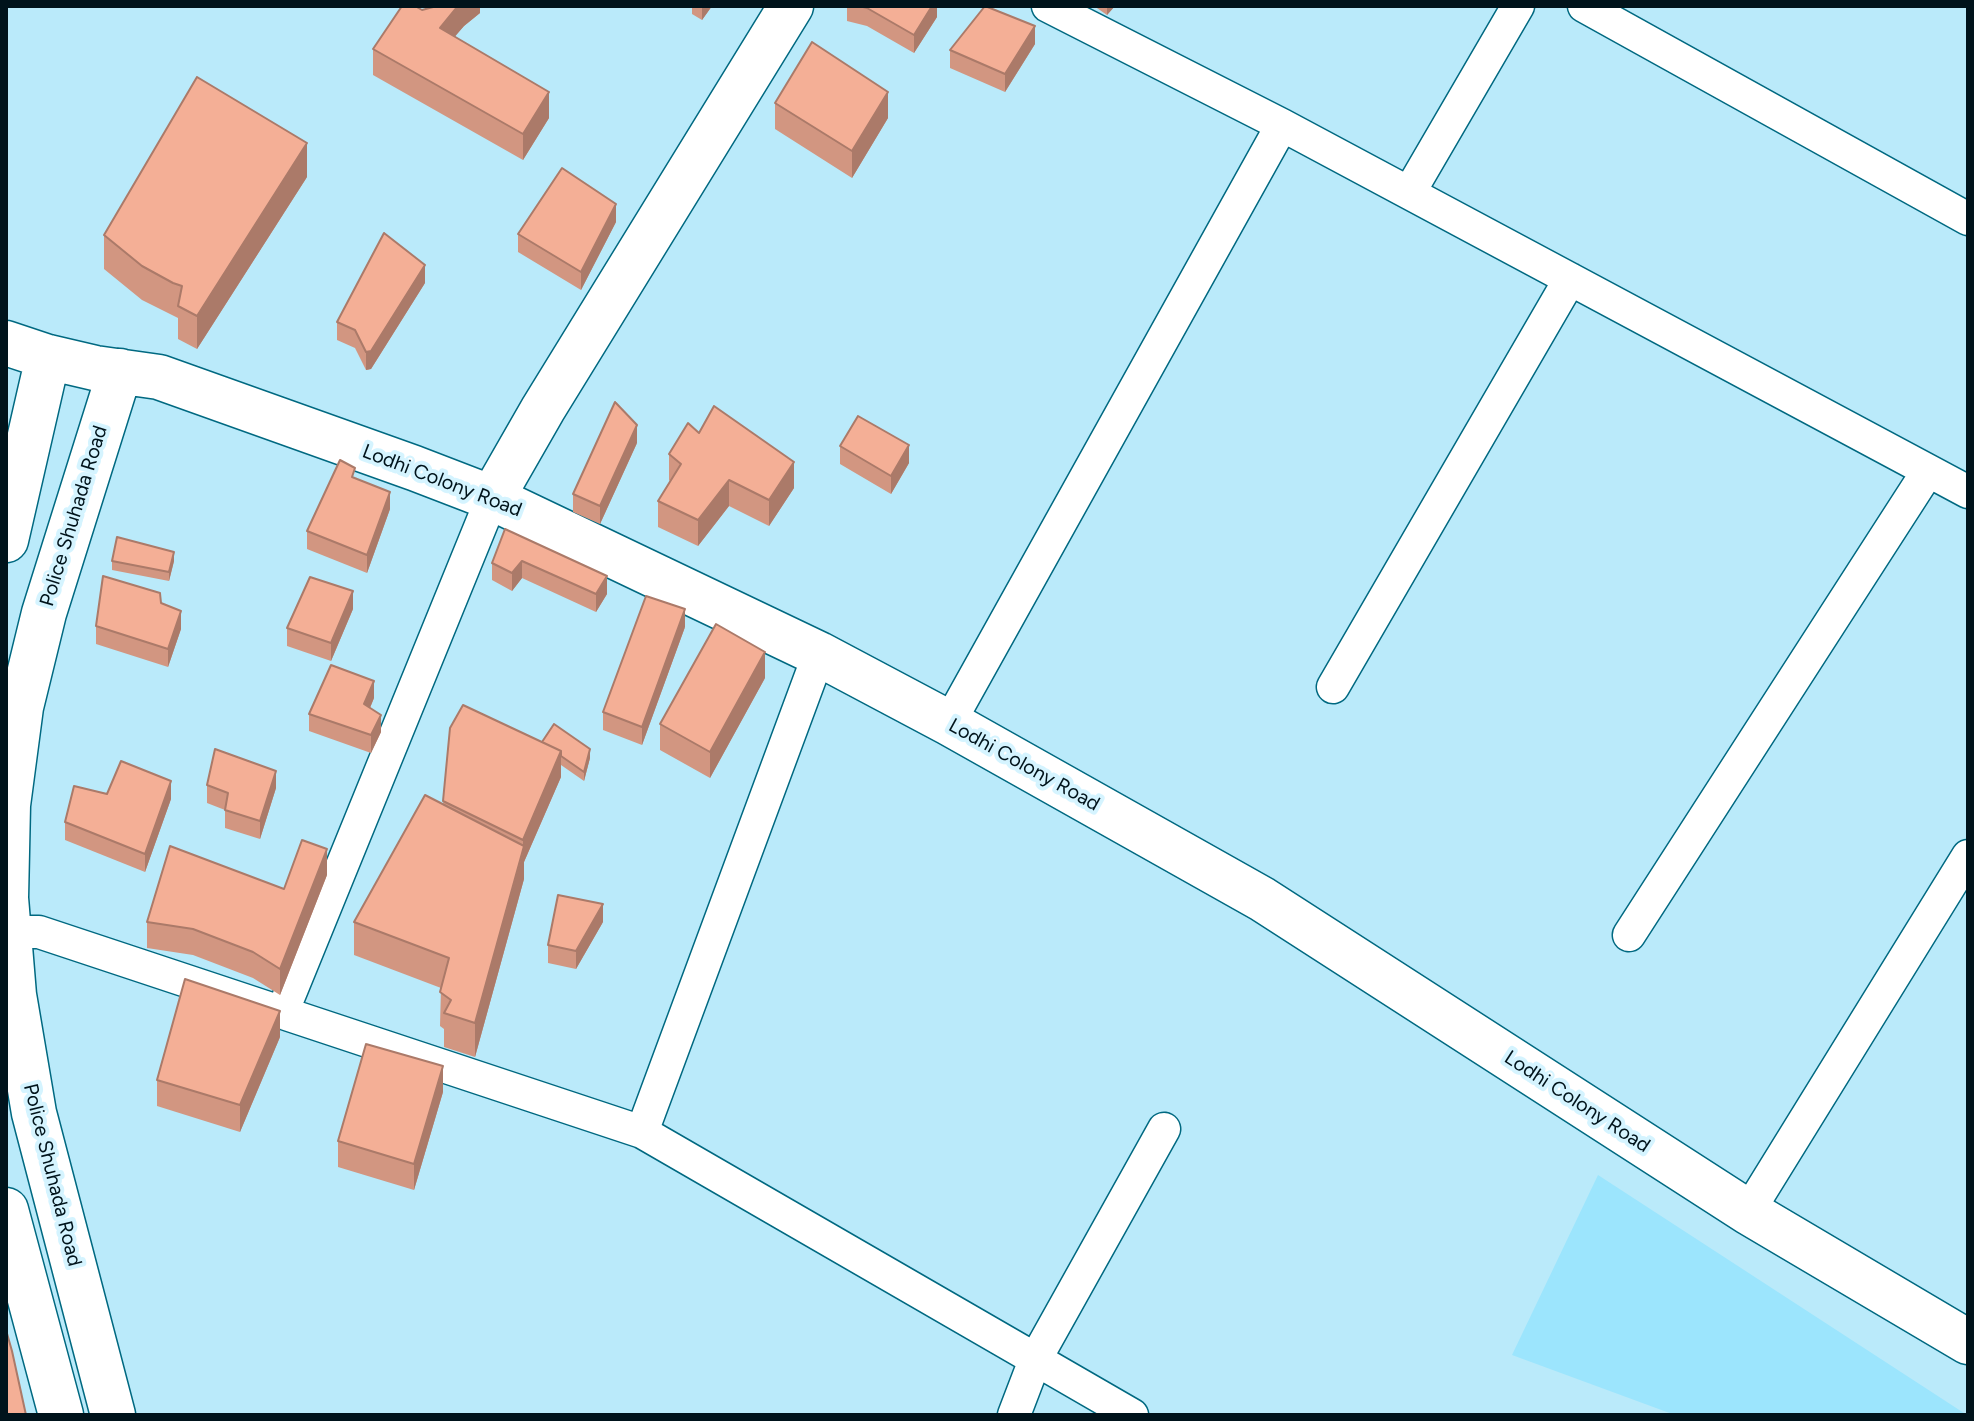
<!DOCTYPE html>
<html>
<head>
<meta charset="utf-8">
<style>
  body { margin:0 }
  #map { position:relative; width:1974px; height:1421px; overflow:hidden; background:#baeafa; font-family:Figtree,sans-serif }
  canvas { display:block }
  .frame { position:absolute; inset:0; border:8px solid #00131b; pointer-events:none }
</style>
</head>
<body>
<div id="map">
<canvas width="1974" height="1421"></canvas>
<div class="frame"></div>
</div>
<script>
const context = document.querySelector('canvas').getContext('2d');
context.lineJoin = 'round';
function fillPath(path, color) { context.fillStyle = color; context.fill(path, 'evenodd'); }
const shape = rows => new Path2D(rows.map(r => 'M' + r).join(''));
function strokePath(path, color, width, dash) { context.strokeStyle = color; context.lineWidth = width; context.lineCap = dash ? 'butt' : 'round'; context.setLineDash(dash || []); context.stroke(path); }
function drawText(font, color, halo, rows, align = 'center') {
  context.font = font + ' Figtree,sans-serif'; context.lineWidth = 8; context.setLineDash([]); context.textBaseline = 'middle'; context.strokeStyle = halo; context.fillStyle = color; for (const [text, x, y, turn = 0] of rows) {
    context.save(); context.translate(x, y); context.rotate((+turn || 0) * Math.PI / 180); context.textAlign = isNaN(turn) ? turn : align; if (halo) context.strokeText(text, 0, 0); context.fillText(text, 0, 0); context.restore();
  }
}
fillPath(shape([
  [1598,1175,1967,1415,1675,1415,1512,1355]
]), '#9ce5fd');
const street = shape([
  [1048,6,1282,125,1968,492],
  [1584,6,1968,219],
  [1409,193,1518,6],
  [1333,687,1570,279],
  [949,723,1282,125],
  [9,932,39,932,642,1132,1132,1415],
  [1629,935,1928,471],
  [282,1013,492,498],
  [642,1132,819,654],
  [1748,1212,1968,856],
  [1014,1415,1035,1360,1164,1129]
]);
const secondary = shape([
  [6,343,48,357,95,368,159,377,414,468,492,498,819,654,949,723,1262,899,1748,1212,1968,1342],
  [492,498,543,409,791,6],
  [6,540,48,357],
  [6,1210,61,1415],
  [113,1415,34,1113,14,995,6,898,8,805,21,707,44,613,120,371]
]);
strokePath(street, '#006981', 35);
strokePath(secondary, '#006981', 47);
strokePath(street, '#fff', 32);
strokePath(secondary, '#fff', 44);
fillPath(shape([
  [480,6,480,13,464,26,455,36,549,118,523,160,373,75,373,49,422,10],
  [692,6,712,6,702,20,692,14],
  [847,6,937,6,937,17,914,53,867,26,847,21],
  [1094,6,1115,6,1107,15],
  [1035,44,1005,92,950,68,950,50],
  [775,103,888,118,852,178,775,129],
  [307,177,197,349,178,339,178,318,142,300,104,269,104,235],
  [616,222,581,290,518,252,518,234],
  [425,283,371,369,366,370,355,348,337,340,337,322],
  [699,433,794,488,769,526,729,506,698,546,658,527,658,501,670,481,669,480,669,454],
  [637,443,600,524,573,512,573,494],
  [840,446,909,463,891,494,840,464],
  [355,478,390,509,367,573,307,549,307,531],
  [505,529,607,594,596,612,522,578,512,591,492,580,492,563],
  [112,561,174,561,169,581,112,570],
  [161,603,181,629,168,667,96,644,96,626],
  [353,609,331,661,287,646,287,628],
  [685,627,642,745,603,730,603,712],
  [765,678,710,778,660,750,660,724],
  [374,698,370,708,381,732,371,753,309,731,309,714],
  [450,728,542,742,590,758,584,781,561,765,561,777,524,862,524,879,475,1057,444,1047,444,1029,440,1026,441,988,354,955,354,922,443,805],
  [207,785,276,788,260,839,225,828,225,810,207,803],
  [107,794,171,799,145,872,65,840,65,822],
  [327,875,280,995,253,978,193,955,147,948,147,922,284,889],
  [603,922,576,969,548,963,548,945],
  [280,1037,240,1132,157,1106,157,1080],
  [443,1092,414,1190,338,1167,338,1141]
]), '#d29681');
fillPath(shape([
  [458,6,480,6,480,13,464,26,440,54,440,28],
  [702,6,712,6,702,20],
  [932,6,937,6,937,17,914,53,914,35],
  [1107,6,1115,6,1107,15],
  [1035,26,1035,44,1005,92,1005,74],
  [549,92,549,118,523,160,523,134],
  [888,92,888,118,852,178,852,151],
  [307,143,307,177,197,349,197,316],
  [616,204,616,222,581,290,581,272],
  [425,265,425,283,371,369,366,370,366,352],
  [637,425,637,443,600,524,600,506],
  [909,445,909,463,891,494,891,476],
  [794,462,794,488,769,526,769,500],
  [729,480,729,506,698,546,698,520],
  [390,492,390,509,367,573,367,555],
  [174,552,174,561,169,581,169,572],
  [522,561,522,578,512,591,512,573],
  [607,576,607,594,596,612,596,594],
  [353,591,353,609,331,661,331,643],
  [685,609,685,627,642,745,642,727],
  [181,611,181,629,168,667,168,649],
  [765,652,765,678,710,778,710,752],
  [374,681,374,698,364,722,364,704],
  [381,715,381,732,371,753,371,735],
  [590,749,590,758,584,781,584,772],
  [561,751,561,777,524,862,524,879,475,1057,475,1023,523,852,523,840],
  [276,771,276,788,260,839,260,821],
  [171,781,171,799,145,872,145,854],
  [327,849,327,875,280,995,280,969],
  [603,904,603,922,576,969,576,951],
  [280,1011,280,1037,240,1132,240,1105],
  [443,1066,443,1092,414,1190,414,1164]
]), '#ab7a69');
const building = shape([
  [402,6,415,6,422,10,437,6,458,6,440,28,549,92,523,134,373,49,402,6],
  [859,6,932,6,914,35,867,8,859,6],
  [985,6,1035,26,1005,74,950,50,985,6],
  [812,42,888,92,852,151,775,103,812,42],
  [197,77,307,143,197,316,178,306,182,286,173,283,142,266,104,235,197,77],
  [562,168,616,204,581,272,518,234,562,168],
  [384,233,425,265,371,351,366,352,355,330,337,322,384,233],
  [615,402,637,425,600,506,573,494,615,402],
  [714,406,794,462,769,500,729,480,698,520,658,501,681,464,669,454,688,423,699,433,714,406],
  [858,416,909,445,891,476,840,446,858,416],
  [340,460,355,468,352,477,390,492,367,555,307,531,340,460],
  [505,529,607,576,596,594,522,561,512,573,492,563,505,529],
  [117,537,174,552,169,572,112,561,117,537],
  [103,576,160,593,161,603,181,611,168,649,96,626,103,576],
  [310,577,353,591,331,643,287,628,310,577],
  [646,596,685,609,642,727,603,712,646,596],
  [716,624,765,652,710,752,660,724,716,624],
  [331,665,374,681,364,704,381,715,371,735,309,714,331,665],
  [463,705,561,751,523,840,443,801,450,728,463,705],
  [554,724,590,749,584,772,561,756,561,751,542,742,554,724],
  [215,749,276,771,260,821,225,810,228,793,207,785,215,749],
  [121,761,171,781,145,854,65,822,74,786,107,794,121,761],
  [425,795,524,846,475,1023,444,1013,451,1000,440,992,449,958,354,922,425,795],
  [302,840,327,849,280,969,253,952,193,929,147,922,170,846,284,889,302,840],
  [558,895,603,904,576,951,548,945,558,895],
  [185,979,280,1011,240,1105,157,1080,185,979],
  [366,1044,443,1066,414,1164,338,1141,366,1044],
  [6,1330,12,1351,26,1415,6,1415,6,1330]
]);
fillPath(building, '#f4af96');
strokePath(building, '#ab7a69', 2);
drawText('20px', '#00131b', '#d5f4ff', [
  ["Lodhi Colony Road",442,481,21],
  ["Police Shuhada Road",74,516,-73],
  ["Lodhi Colony Road",1024,765,29],
  ["Lodhi Colony Road",1577,1102,33],
  ["Police Shuhada Road",52,1175,76]
]);
</script>
</body>
</html>
